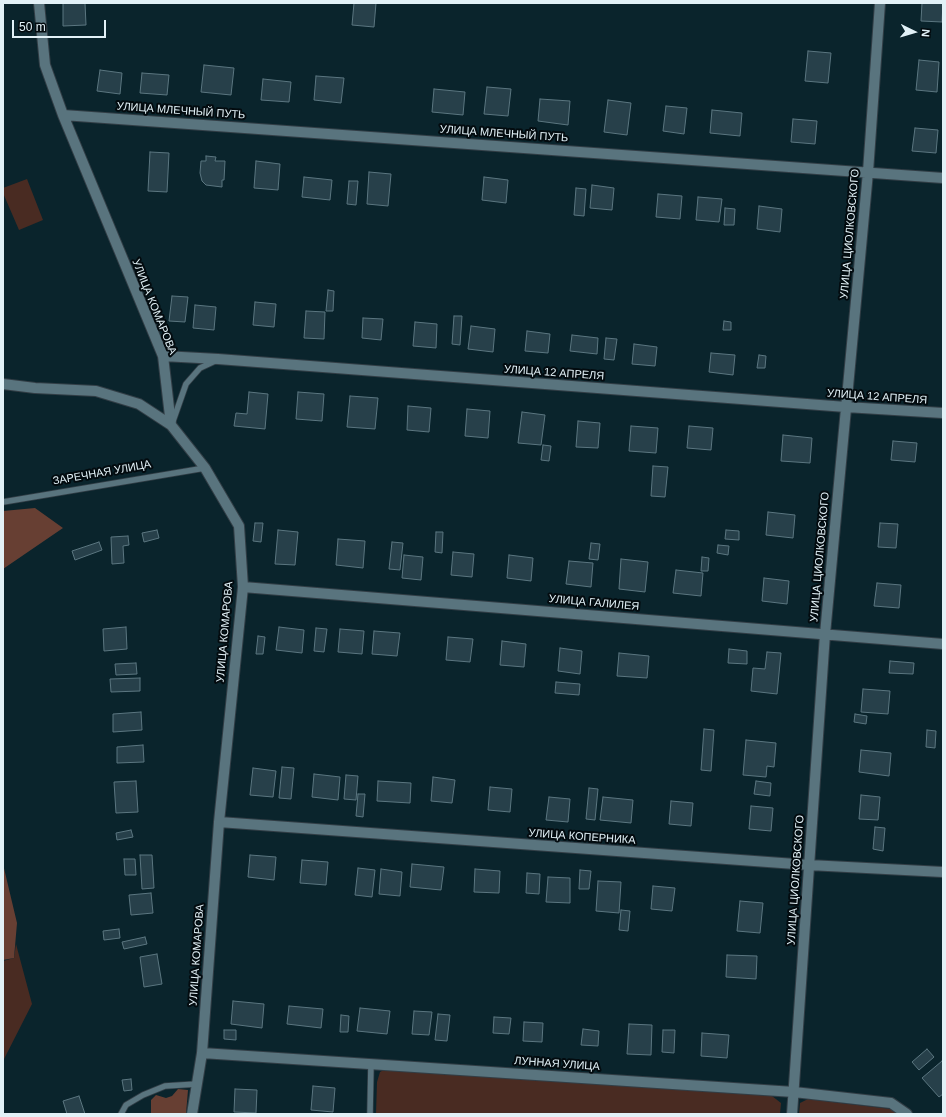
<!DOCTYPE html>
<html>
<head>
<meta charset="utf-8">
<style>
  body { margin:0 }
  #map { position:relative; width:946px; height:1117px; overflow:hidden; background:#0a242c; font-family:Arial,sans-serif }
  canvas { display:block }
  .frame { position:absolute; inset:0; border:4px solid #e2f1f7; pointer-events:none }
  .north { position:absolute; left:894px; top:12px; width:40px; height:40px; -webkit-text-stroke:3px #030b0f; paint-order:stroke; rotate:95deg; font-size:11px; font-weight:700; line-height:16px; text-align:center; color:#e2f1f7 }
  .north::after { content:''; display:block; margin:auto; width:14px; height:18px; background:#e2f1f7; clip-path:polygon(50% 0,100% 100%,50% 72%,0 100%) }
  .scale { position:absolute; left:12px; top:20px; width:94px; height:18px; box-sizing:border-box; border:2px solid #e2f1f7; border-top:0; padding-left:5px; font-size:12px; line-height:14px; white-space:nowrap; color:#e2f1f7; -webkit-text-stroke:3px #030b0f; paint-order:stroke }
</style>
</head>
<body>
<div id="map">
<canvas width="946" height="1117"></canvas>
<div class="frame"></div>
<div class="north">N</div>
<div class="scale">50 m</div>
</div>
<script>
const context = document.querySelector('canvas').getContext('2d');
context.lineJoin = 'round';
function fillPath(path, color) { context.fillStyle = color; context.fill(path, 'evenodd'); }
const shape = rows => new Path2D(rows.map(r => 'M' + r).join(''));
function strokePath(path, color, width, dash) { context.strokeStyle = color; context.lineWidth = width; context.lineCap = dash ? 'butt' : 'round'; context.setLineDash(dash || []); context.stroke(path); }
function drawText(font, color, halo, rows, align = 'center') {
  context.font = font + ' Arial,sans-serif'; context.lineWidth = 4; context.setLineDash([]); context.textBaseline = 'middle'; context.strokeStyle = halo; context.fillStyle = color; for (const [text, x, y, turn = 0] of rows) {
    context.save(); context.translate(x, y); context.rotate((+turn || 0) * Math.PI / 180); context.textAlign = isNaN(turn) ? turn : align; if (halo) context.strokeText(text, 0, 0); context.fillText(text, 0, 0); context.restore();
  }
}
fillPath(shape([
  [27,179,43,220,19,230,3,193,3,188],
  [16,944,32,1004,3,1061,3,961,14,958],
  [387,1068,772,1096,781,1103,780,1114,376,1114,377,1082,380,1072],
  [808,1099,891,1109,897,1114,799,1114,800,1103]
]), '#492b22');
fillPath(shape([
  [35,508,63,528,3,569,3,511],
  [3,864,17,923,14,958,3,960],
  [178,1089,188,1090,186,1114,151,1114,151,1100,156,1095,166,1098,172,1096]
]), '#673f33');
const building = shape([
  [63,3,85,3,86,25,63,26,63,3],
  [354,3,376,3,374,27,352,25,354,3],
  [922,3,943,3,942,22,921,21,922,3],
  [808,51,831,53,828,83,805,81,808,51],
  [919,60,939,62,937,92,916,90,919,60],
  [204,65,234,68,231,95,201,92,204,65],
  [100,70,122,73,120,94,97,91,100,70],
  [142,73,169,75,167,95,140,93,142,73],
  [316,76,344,78,341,103,314,100,316,76],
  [263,79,291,82,289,102,261,100,263,79],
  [487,87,511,89,508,116,484,114,487,87],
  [434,89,465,92,463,115,432,112,434,89],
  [540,99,570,101,568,125,538,121,540,99],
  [608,100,631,103,627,135,604,132,608,100],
  [666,106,687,108,684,134,663,131,666,106],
  [712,110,742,113,740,136,710,133,712,110],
  [793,119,817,121,815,144,791,142,793,119],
  [915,128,938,130,936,153,912,151,915,128],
  [150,152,169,153,167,192,148,191,150,152],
  [206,156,216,157,215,161,225,161,224,180,222,180,222,187,206,185,202,181,200,173,201,161,206,161,206,156],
  [256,161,280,164,278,190,254,188,256,161],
  [369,172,391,174,388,206,367,204,369,172],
  [304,177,332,180,330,200,302,197,304,177],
  [484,177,508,180,506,203,482,200,484,177],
  [349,181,358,181,356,205,347,204,349,181],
  [592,185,614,188,612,210,590,208,592,185],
  [576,188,586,189,584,216,574,215,576,188],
  [658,194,682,196,680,219,656,217,658,194],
  [698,197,722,199,719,222,696,220,698,197],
  [759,206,782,209,780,232,757,229,759,206],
  [725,208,735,209,734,225,724,225,725,208],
  [328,290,334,291,333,311,326,311,328,290],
  [172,296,188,297,185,322,169,321,172,296],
  [255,302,276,304,274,327,253,325,255,302],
  [195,305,216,307,214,330,193,328,195,305],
  [306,311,325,312,324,339,304,338,306,311],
  [454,316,462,316,460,345,452,344,454,316],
  [363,318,383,319,381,340,362,338,363,318],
  [724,321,731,322,731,330,723,330,724,321],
  [415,322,437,324,436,348,413,346,415,322],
  [471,326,495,329,493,352,468,349,471,326],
  [527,331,550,334,548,353,525,351,527,331],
  [572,335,598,338,597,354,570,351,572,335],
  [606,338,617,339,614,360,604,359,606,338],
  [634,344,657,347,655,366,632,364,634,344],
  [711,353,735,355,733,375,709,372,711,353],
  [759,355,766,356,765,368,757,368,759,355],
  [249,392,268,394,265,429,234,426,236,413,247,414,249,392],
  [298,392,324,394,322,421,296,419,298,392],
  [350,396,378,398,375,429,347,427,350,396],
  [408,406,431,408,429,432,407,430,408,406],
  [467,409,490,411,488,438,465,436,467,409],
  [522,412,545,415,541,445,518,443,522,412],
  [578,421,600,423,598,448,576,447,578,421],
  [631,426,658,428,656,453,629,451,631,426],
  [689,426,713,428,711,450,687,448,689,426],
  [783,435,812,438,810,463,781,461,783,435],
  [893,441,917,443,915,462,891,460,893,441],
  [543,445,551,446,549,461,541,460,543,445],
  [653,466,668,467,665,497,651,496,653,466],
  [768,512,795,515,793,538,766,535,768,512],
  [255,523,263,523,261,542,253,541,255,523],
  [880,523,898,524,896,548,878,547,880,523],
  [157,530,159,538,144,542,142,533,157,530],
  [278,530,298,532,295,565,275,564,278,530],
  [726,530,739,531,739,540,725,539,726,530],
  [436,532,443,532,442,553,435,552,436,532],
  [128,536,129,545,123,546,124,563,112,564,111,537,128,536],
  [338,539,365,541,363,568,336,565,338,539],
  [99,542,102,550,75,560,72,551,99,542],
  [392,542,403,543,400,570,389,569,392,542],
  [591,543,600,544,598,560,589,559,591,543],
  [718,545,729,546,728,555,717,553,718,545],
  [453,552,474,554,472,577,451,575,453,552],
  [404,555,423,557,421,580,402,578,404,555],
  [509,555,533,558,531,581,507,578,509,555],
  [702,557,709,558,708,571,701,571,702,557],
  [621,559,648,562,645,592,619,589,621,559],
  [569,561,593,563,591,587,566,584,569,561],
  [676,570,703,573,701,596,673,593,676,570],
  [764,578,789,581,787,604,762,601,764,578],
  [877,583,901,585,899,608,874,606,877,583],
  [126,627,127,649,104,651,103,629,126,627],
  [279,627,304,630,302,653,276,650,279,627],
  [316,628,327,629,324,652,314,651,316,628],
  [340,629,364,631,362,654,338,652,340,629],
  [374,631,400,633,397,656,372,654,374,631],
  [258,636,265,637,263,654,256,654,258,636],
  [448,637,473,639,470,662,446,660,448,637],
  [502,641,526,644,524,667,500,665,502,641],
  [560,648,582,651,580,674,558,671,560,648],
  [729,649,747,651,747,664,728,663,729,649],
  [767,652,781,653,777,694,751,691,753,668,765,669,767,652],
  [619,653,649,656,647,678,617,676,619,653],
  [890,661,914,663,913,674,889,673,890,661],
  [136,663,137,674,116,675,115,664,136,663],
  [140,678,140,691,111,692,110,679,140,678],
  [556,682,580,684,579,695,555,693,556,682],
  [863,689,890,691,888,714,861,712,863,689],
  [141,712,142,730,113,732,113,714,141,712],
  [855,714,867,716,866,724,854,722,855,714],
  [704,729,714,730,711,771,701,770,704,729],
  [927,730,936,731,935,748,926,747,927,730],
  [746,740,776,743,774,767,767,766,766,777,743,775,746,740],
  [143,745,144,762,117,763,117,747,143,745],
  [861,750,891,753,889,776,859,772,861,750],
  [282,767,294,768,291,799,279,798,282,767],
  [253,768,276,771,273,797,250,795,253,768],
  [314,774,340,777,338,800,312,797,314,774],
  [346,775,358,776,356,800,344,799,346,775],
  [433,777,455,780,452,803,431,801,433,777],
  [136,781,138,812,116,813,114,782,136,781],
  [378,781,411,783,410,803,377,801,378,781],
  [756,781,771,783,770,796,754,794,756,781],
  [490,787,512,789,510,812,488,810,490,787],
  [589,788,598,789,595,820,586,819,589,788],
  [358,794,365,794,363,817,356,816,358,794],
  [861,795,880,797,878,820,859,819,861,795],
  [549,797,570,799,568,822,546,820,549,797],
  [603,797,633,800,631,823,600,820,603,797],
  [671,801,693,803,691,826,669,824,671,801],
  [751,806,773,808,771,831,749,829,751,806],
  [875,827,885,828,883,851,873,849,875,827],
  [131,830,133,837,117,840,116,833,131,830],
  [140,855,152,855,154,888,142,889,140,855],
  [250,855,276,857,274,880,248,877,250,855],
  [124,859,135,859,136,875,125,875,124,859],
  [302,860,328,862,326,885,300,883,302,860],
  [412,864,444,867,441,890,410,887,412,864],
  [358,868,375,870,372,897,355,895,358,868],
  [381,869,402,872,400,896,379,894,381,869],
  [475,869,500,871,499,893,474,892,475,869],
  [580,870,591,871,589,889,579,889,580,870],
  [527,873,540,874,539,894,526,893,527,873],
  [548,877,570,878,570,903,546,902,548,877],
  [598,881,621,882,619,913,596,911,598,881],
  [653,886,675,888,672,911,651,909,653,886],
  [151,893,153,913,131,915,129,895,151,893],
  [740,901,763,903,760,933,737,931,740,901],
  [621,910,630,911,628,931,619,930,621,910],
  [119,929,120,938,104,940,103,931,119,929],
  [145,937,147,944,124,949,122,942,145,937],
  [157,954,162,984,144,987,140,957,157,954],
  [727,955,757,956,756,979,726,977,727,955],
  [233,1001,264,1004,262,1028,231,1024,233,1001],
  [289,1006,323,1009,321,1028,287,1024,289,1006],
  [360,1008,390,1011,387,1034,357,1031,360,1008],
  [414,1011,432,1012,429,1035,412,1034,414,1011],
  [438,1014,450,1015,447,1041,435,1040,438,1014],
  [341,1015,349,1016,348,1032,340,1032,341,1015],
  [494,1017,511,1018,509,1034,493,1033,494,1017],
  [524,1022,543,1023,542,1042,523,1041,524,1022],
  [629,1024,652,1025,651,1055,627,1054,629,1024],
  [583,1029,599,1031,598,1046,581,1045,583,1029],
  [224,1030,236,1030,236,1040,224,1039,224,1030],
  [663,1030,675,1030,674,1053,662,1052,663,1030],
  [702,1033,729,1035,727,1058,701,1056,702,1033],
  [927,1049,934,1057,919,1070,912,1062,927,1049],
  [942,1061,943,1062,943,1094,939,1097,922,1078,942,1061],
  [131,1079,132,1090,124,1091,122,1080,131,1079],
  [313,1086,335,1088,333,1112,311,1110,313,1086],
  [235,1089,257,1090,256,1113,234,1112,235,1089],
  [79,1096,85,1114,67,1114,63,1101,79,1096]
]);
fillPath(building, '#27404a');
strokePath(building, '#5b7680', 1);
const lane = shape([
  [173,421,186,384,200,368,215,361],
  [3,502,205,468],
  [121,1114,126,1105,143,1095,165,1086,197,1084],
  [370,1114,371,1063]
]);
const street = shape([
  [39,3,45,65,63,115,163,356,171,425,205,468,239,526,243,587,219,822,202,1053,192,1114],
  [63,115,943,178],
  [163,356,218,359,846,407,943,413],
  [3,384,35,388,96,391,139,404,171,425],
  [243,587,943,644],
  [219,822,809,865,943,872],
  [202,1053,794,1092,891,1103,907,1114],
  [792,1114,825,634,868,172,880,3]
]);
strokePath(lane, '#323e46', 7);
strokePath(street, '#323e46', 12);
strokePath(lane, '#59747e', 5.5);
strokePath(street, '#59747e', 10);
drawText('11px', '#e2f1f7', '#030b0f', [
  ["УЛИЦА МЛЕЧНЫЙ ПУТЬ",181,111,4],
  ["УЛИЦА МЛЕЧНЫЙ ПУТЬ",504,134,4],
  ["УЛИЦА ЦИОЛКОВСКОГО",850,234,-85],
  ["УЛИЦА КОМАРОВА",154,307,68],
  ["УЛИЦА 12 АПРЕЛЯ",554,373,4],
  ["УЛИЦА 12 АПРЕЛЯ",877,397,4],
  ["ЗАРЕЧНАЯ УЛИЦА",102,473,-10],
  ["УЛИЦА ЦИОЛКОВСКОГО",820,557,-85],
  ["УЛИЦА ГАЛИЛЕЯ",594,603,5],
  ["УЛИЦА КОМАРОВА",225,632,-85],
  ["УЛИЦА КОПЕРНИКА",582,837,4],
  ["УЛИЦА ЦИОЛКОВСКОГО",796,880,-86],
  ["УЛИЦА КОМАРОВА",197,955,-86],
  ["ЛУННАЯ УЛИЦА",557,1064,4]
]);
</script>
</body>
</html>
